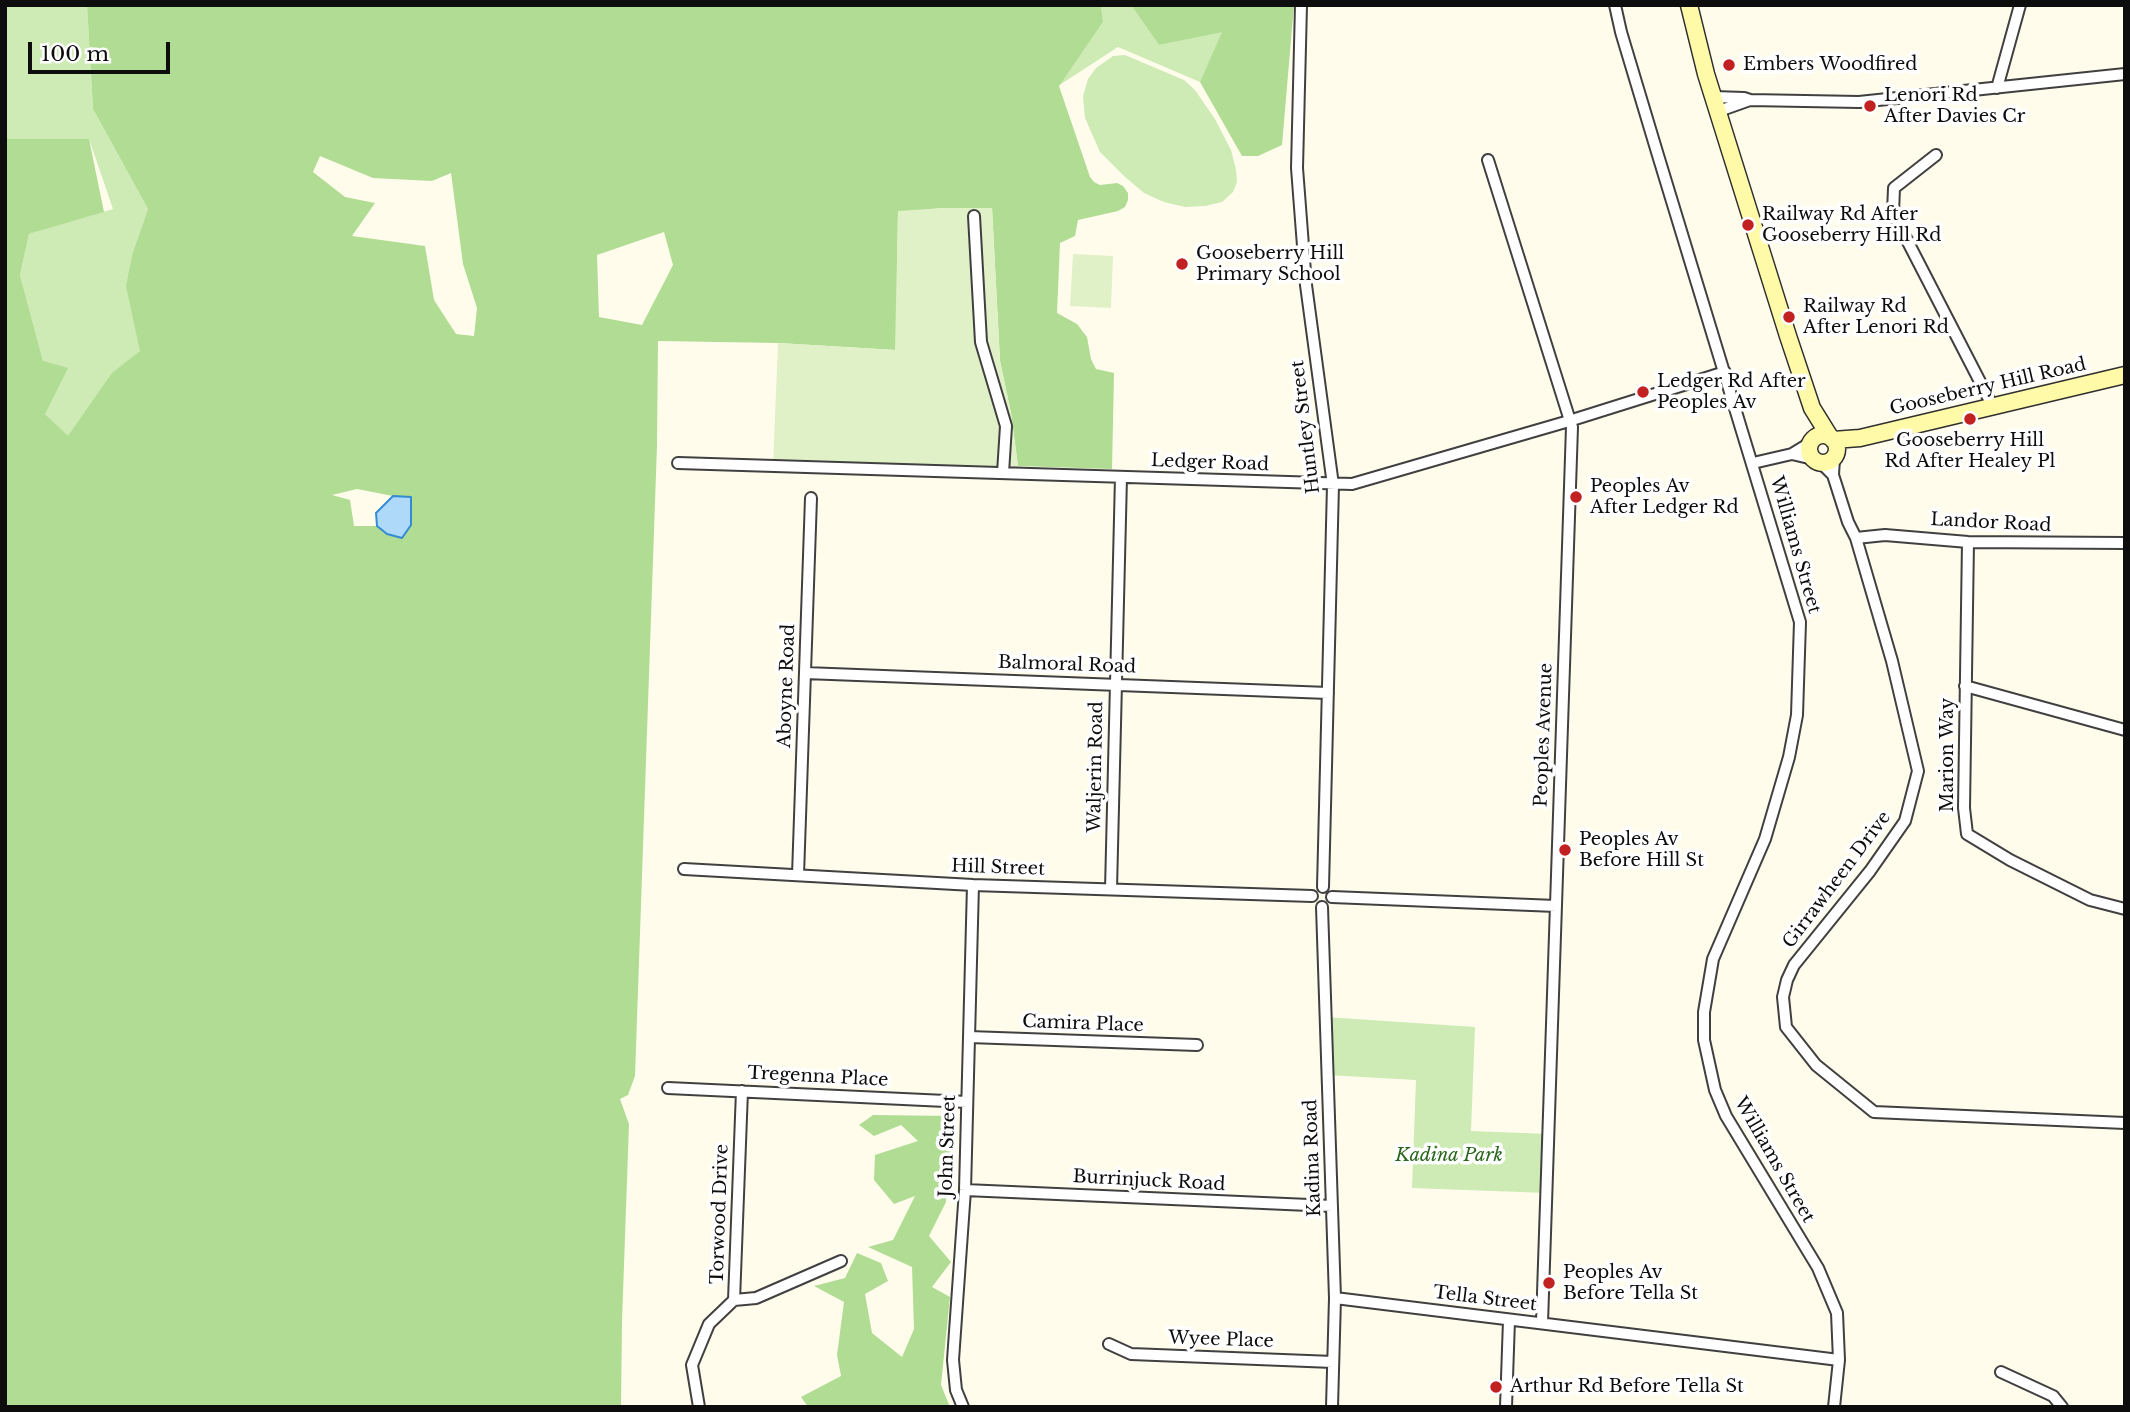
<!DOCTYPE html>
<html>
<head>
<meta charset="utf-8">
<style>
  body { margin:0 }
  #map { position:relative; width:2130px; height:1412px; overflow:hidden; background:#fffcec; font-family:"Libre Baskerville",serif }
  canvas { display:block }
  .frame { position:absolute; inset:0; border:7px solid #0d0d0d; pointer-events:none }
  .scale { position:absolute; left:28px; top:42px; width:142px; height:32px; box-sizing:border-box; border:4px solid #0d0d0d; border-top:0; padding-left:9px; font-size:21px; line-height:24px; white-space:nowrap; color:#0d0d0d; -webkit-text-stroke:5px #fff; paint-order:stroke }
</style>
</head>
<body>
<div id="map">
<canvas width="2130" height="1412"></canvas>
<div class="frame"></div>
<div class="scale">100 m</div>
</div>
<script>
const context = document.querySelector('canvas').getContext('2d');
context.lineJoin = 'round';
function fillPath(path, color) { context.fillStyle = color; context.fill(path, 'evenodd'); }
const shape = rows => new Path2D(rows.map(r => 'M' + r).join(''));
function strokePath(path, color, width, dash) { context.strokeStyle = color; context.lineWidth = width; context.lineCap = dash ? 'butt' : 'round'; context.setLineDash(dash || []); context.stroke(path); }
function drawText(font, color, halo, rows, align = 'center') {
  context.font = font + ' "Libre Baskerville",serif'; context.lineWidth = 7; context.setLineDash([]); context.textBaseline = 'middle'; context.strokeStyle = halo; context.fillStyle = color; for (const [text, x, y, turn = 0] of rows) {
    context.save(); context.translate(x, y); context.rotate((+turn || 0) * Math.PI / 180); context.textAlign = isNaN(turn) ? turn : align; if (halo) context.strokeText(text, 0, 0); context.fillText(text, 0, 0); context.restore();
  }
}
fillPath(shape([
  [5,5,87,5,93,109,148,209,133,252,140,351,68,437,45,414,43,361,20,275,29,234,113,209,89,139,5,139],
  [1101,5,1131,5,1159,45,1223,31,1200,82,1118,47,1058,86,1103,22],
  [1125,55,1184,80,1195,90,1215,119,1231,150,1236,170,1237,182,1233,192,1222,202,1205,206,1185,207,1164,202,1144,193,1124,176,1100,152,1085,118,1083,96,1088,79,1096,68,1113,56],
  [1325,1017,1475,1027,1471,1131,1549,1134,1547,1193,1412,1188,1416,1080,1327,1075]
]), '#ceeab5');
fillPath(shape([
  [87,5,1101,5,1103,22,1059,86,1090,177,1094,182,1100,185,1117,183,1123,186,1128,193,1128,200,1125,207,1118,211,1078,220,1075,236,1060,243,1057,313,1077,324,1087,337,1091,359,1096,369,1114,373,1112,469,1018,466,1011,413,1000,361,992,208,944,208,898,212,896,350,778,343,658,341,657,445,635,1076,628,1095,620,1099,629,1124,622,1321,621,1407,5,1407,5,139,89,139,104,212,29,234,20,275,43,361,68,368,45,414,68,436,112,373,140,351,126,286,133,252,148,209,93,109],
  [320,156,373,178,432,181,451,173,463,264,477,308,474,336,456,334,434,300,425,246,352,236,375,203,345,197,313,172],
  [664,232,673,265,642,325,599,317,597,255],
  [357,489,393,496,411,497,387,534,377,526,354,526,350,500,332,495],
  [1131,5,1294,5,1282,145,1258,156,1242,156,1200,82,1222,32,1159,45],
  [873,1115,952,1116,956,1134,946,1166,946,1202,929,1236,951,1262,932,1287,950,1297,941,1385,950,1407,808,1407,801,1397,841,1376,837,1355,844,1302,814,1286,845,1278,857,1253,881,1263,888,1281,865,1294,872,1333,902,1357,914,1329,912,1267,868,1247,893,1240,915,1196,894,1204,874,1180,875,1155,918,1141,901,1125,874,1136,859,1125]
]), '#b0dc93');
fillPath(shape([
  [944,208,992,208,1000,361,1011,413,1019,474,773,465,778,343,895,350,898,211],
  [1073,254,1113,256,1111,308,1070,306]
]), '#e0f1c7');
const water = shape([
  [393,496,411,497,411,525,402,538,387,534,377,526,376,513,393,496]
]);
fillPath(water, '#afd9f8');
strokePath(water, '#348bd1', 2);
const street = shape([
  [1301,5,1297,168,1306,285,1333,485,1323,887],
  [1615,5,1621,32,1657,152,1800,622,1797,715,1789,757,1765,839,1713,959,1704,1012,1704,1040,1715,1090,1726,1116,1818,1268,1837,1313,1839,1360,1834,1407],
  [1997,88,2020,5],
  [1714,97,1744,98,1750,100,1859,102,2125,74],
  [1719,111,1750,100],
  [1936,155,1894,188,1893,213,1992,405],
  [1488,160,1572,427,1542,1323],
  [974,216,981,342,1006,426,1003,473],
  [1792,454,1813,459],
  [1834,458,1833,475,1848,522,1856,538,1892,661,1918,771,1905,821,1870,871,1794,965,1787,980,1783,997,1786,1027,1816,1065,1874,1112,2125,1123],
  [678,463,1352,484,1569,421,1725,372],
  [1753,463,1792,454,1810,443],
  [1821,463,1833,475],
  [1856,538,1885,535,1968,542,2125,543],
  [1968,542,1964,808,1967,834,2010,860,2090,900,2125,909],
  [805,673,1328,693],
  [1965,686,2125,730],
  [684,869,973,885,1312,896],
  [798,875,811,498],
  [1111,889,1121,477],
  [1332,897,1556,906],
  [1322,907,1335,1298,1332,1407],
  [969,1037,1197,1045],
  [668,1088,967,1102],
  [965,1190,1332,1206],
  [1335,1298,1839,1360],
  [734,1300,756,1298,841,1261],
  [1109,1344,1131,1354,1333,1362],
  [2001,1372,2053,1396,2062,1407],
  [699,1407,692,1365,709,1324,734,1300,742,1091],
  [963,1407,956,1390,953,1360,965,1190,973,885],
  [1506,1407,1509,1320]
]);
const secondary = shape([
  [1689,5,1706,74,1788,336,1812,408,1830,437],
  '1809 449a14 14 0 1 1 28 0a14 14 0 1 1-28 0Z',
  [1833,440,1860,438,2125,375]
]);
strokePath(street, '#404040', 14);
strokePath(secondary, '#2f2f2f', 19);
strokePath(street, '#fff', 10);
strokePath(secondary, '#fffaa7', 16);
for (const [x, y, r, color] of [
  [1729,65,7,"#c12120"],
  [1870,106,7,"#c12120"],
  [1748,225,7,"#c12120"],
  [1182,264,7,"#c12120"],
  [1789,317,7,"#c12120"],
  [1643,392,7,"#c12120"],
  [1970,419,7,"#c12120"],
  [1576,497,7,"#c12120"],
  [1565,850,7,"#c12120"],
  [1549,1283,7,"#c12120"],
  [1496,1387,7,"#c12120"]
]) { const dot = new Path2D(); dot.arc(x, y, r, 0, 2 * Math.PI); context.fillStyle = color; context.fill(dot); strokePath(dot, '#fff', 2.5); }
drawText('18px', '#0d0d0d', '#fff', [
  ["Embers Woodfired",1743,65],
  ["Lenori Rd",1884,96],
  ["After Davies Cr",1884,117],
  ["Railway Rd After",1762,215],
  ["Gooseberry Hill Rd",1762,236],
  ["Gooseberry Hill",1196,254],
  ["Primary School",1196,275],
  ["Railway Rd",1803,307],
  ["After Lenori Rd",1803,328],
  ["Ledger Rd After",1657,382],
  ["Peoples Av",1657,403],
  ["Gooseberry Hill",1970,441,"center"],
  ["Rd After Healey Pl",1970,462,"center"],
  ["Peoples Av",1590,487],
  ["After Ledger Rd",1590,508],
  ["Peoples Av",1579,840],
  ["Before Hill St",1579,861],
  ["Peoples Av",1563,1273],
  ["Before Tella St",1563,1294],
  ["Arthur Rd Before Tella St",1510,1387]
], 'left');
drawText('18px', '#0d0d0d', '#fff', [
  ["Gooseberry Hill Road",1988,387,-13],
  ["Huntley Street",1306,427,-97],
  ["Ledger Road",1210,463,2],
  ["Landor Road",1991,523,3],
  ["Williams Street",1795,545,74],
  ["Balmoral Road",1067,665,2],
  ["Aboyne Road",787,686,-88],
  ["Peoples Avenue",1544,735,-88],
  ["Marion Way",1948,755,-90],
  ["Waljerin Road",1096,767,-89],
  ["Hill Street",998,868,2],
  ["Girrawheen Drive",1837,880,-53],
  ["Camira Place",1083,1024,2],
  ["Tregenna Place",818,1077,3],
  ["John Street",948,1146,-88],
  ["Kadina Road",1313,1158,-92],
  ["Williams Street",1774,1160,60],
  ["Burrinjuck Road",1149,1181,3],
  ["Torwood Drive",720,1214,-88],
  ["Tella Street",1485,1299,7],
  ["Wyee Place",1221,1340,2]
]);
drawText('italic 18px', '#27661b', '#fff', [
  ["Kadina Park",1449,1156]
]);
</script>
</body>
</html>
